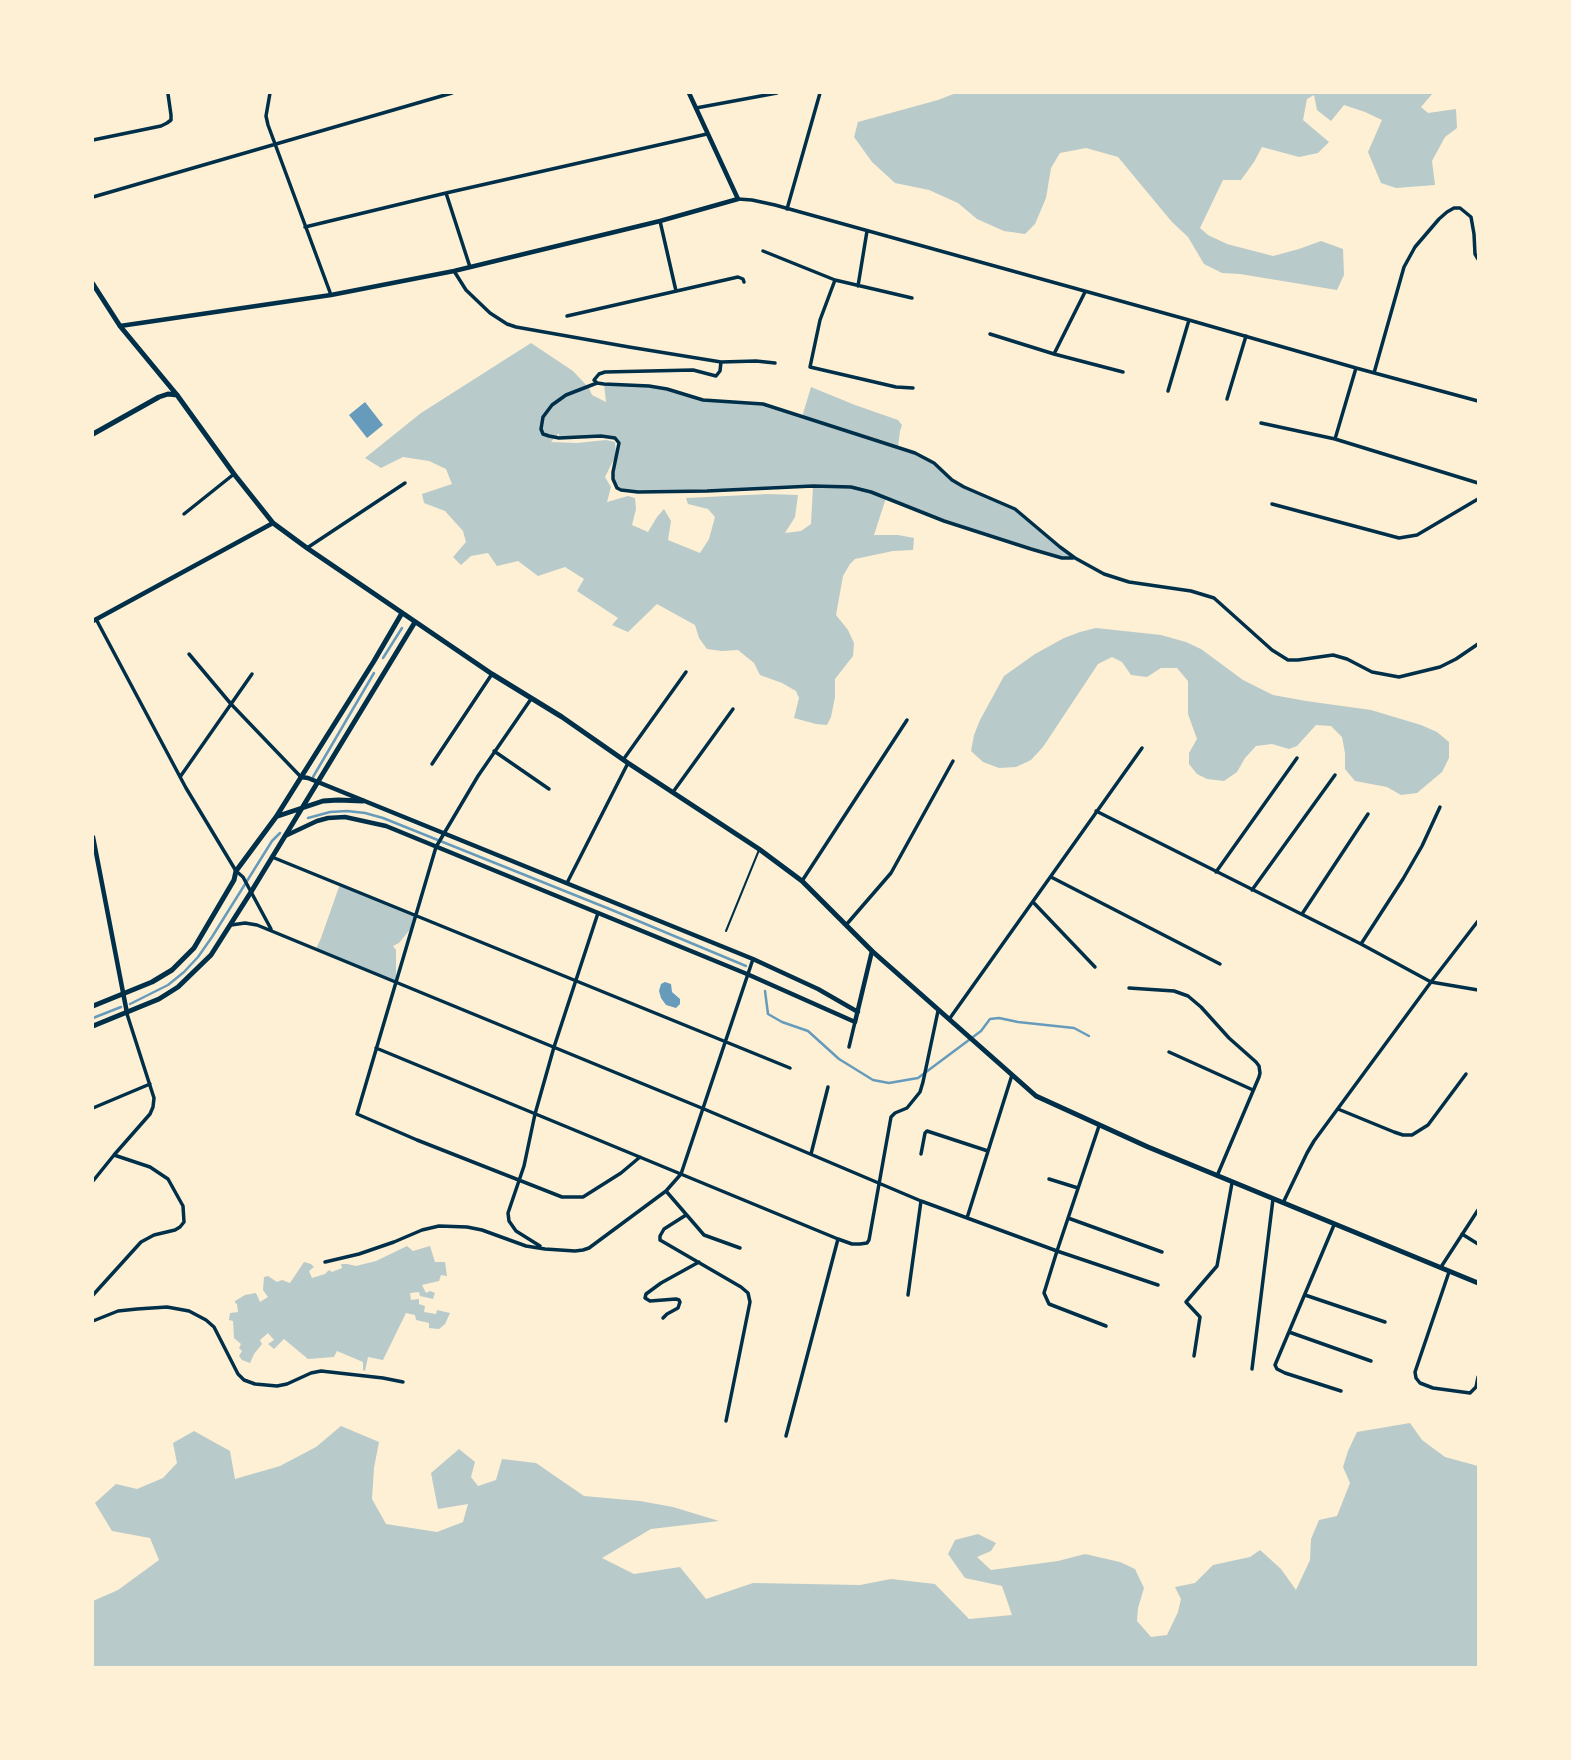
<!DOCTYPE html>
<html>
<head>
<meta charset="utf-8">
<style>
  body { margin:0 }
  #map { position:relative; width:1571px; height:1760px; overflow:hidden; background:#fdf0d5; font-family:Quicksand,sans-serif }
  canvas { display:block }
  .frame { position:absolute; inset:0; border:94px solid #fdf0d5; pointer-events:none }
</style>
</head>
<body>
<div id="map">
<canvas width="1571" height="1760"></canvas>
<div class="frame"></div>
</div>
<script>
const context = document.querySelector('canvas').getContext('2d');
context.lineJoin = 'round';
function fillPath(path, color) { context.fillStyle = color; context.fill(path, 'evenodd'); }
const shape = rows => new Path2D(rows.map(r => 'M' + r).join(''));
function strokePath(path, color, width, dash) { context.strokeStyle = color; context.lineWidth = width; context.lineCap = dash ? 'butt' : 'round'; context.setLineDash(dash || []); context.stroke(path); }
fillPath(shape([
  [956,93,1433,93,1421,107,1428,113,1456,109,1457,128,1445,137,1432,161,1435,185,1396,188,1381,183,1368,152,1382,120,1365,112,1344,105,1331,121,1317,110,1314,95,1307,99,1303,120,1329,142,1318,153,1299,157,1262,147,1254,162,1241,180,1223,180,1200,228,1208,235,1227,244,1273,256,1299,249,1321,241,1343,249,1344,275,1337,290,1240,274,1222,273,1204,264,1188,237,1172,222,1118,157,1086,148,1060,153,1051,168,1046,198,1035,224,1025,234,1004,231,977,219,958,203,929,190,895,183,872,162,854,137,858,122,938,100],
  [531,343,573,371,589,388,592,395,606,402,604,384,649,386,703,400,763,404,802,417,811,387,855,405,898,420,902,425,900,431,898,447,925,458,952,480,1011,507,1075,558,1062,558,944,521,886,498,874,535,898,535,914,538,913,550,893,551,855,559,850,564,843,576,836,615,848,630,854,643,853,656,835,679,835,697,831,717,827,725,816,724,794,718,799,698,796,691,782,683,760,675,754,663,738,650,722,651,707,649,699,638,695,625,657,604,628,632,612,625,618,618,577,591,584,579,565,567,538,576,518,561,497,566,488,553,471,556,461,565,453,557,466,542,463,531,445,511,424,503,422,494,452,484,446,469,429,461,403,457,381,468,365,458,421,413],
  [559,433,559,438,610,436,619,443,613,479,617,488,638,492,813,486,811,524,801,531,785,533,795,517,798,495,768,494,686,498,688,504,708,509,715,517,709,539,700,553,668,540,671,521,664,509,657,517,648,532,632,525,636,509,635,498,628,496,607,502,611,487,605,477,616,455,615,442,606,440,577,443,551,442],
  [1096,628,1161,635,1186,642,1201,649,1243,680,1273,695,1306,701,1371,710,1421,725,1437,732,1449,742,1449,758,1442,772,1417,793,1401,795,1387,787,1355,781,1345,769,1345,753,1342,737,1331,726,1316,725,1297,746,1289,749,1272,744,1256,746,1245,758,1237,772,1224,781,1207,779,1197,774,1189,764,1189,753,1197,739,1188,714,1188,681,1177,668,1161,668,1147,677,1131,675,1122,662,1112,657,1098,664,1043,747,1031,760,1016,767,999,768,983,762,971,751,974,735,980,720,1004,676,1035,654,1064,638,1080,632],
  [340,884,416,915,412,927,399,943,393,946,396,950,396,981,316,949,321,938],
  [407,1246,413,1251,430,1246,435,1262,445,1262,447,1276,441,1275,439,1281,422,1285,426,1293,430,1291,435,1293,433,1299,420,1296,419,1292,410,1293,411,1300,419,1299,419,1304,425,1306,424,1312,436,1314,437,1310,450,1313,445,1324,439,1329,429,1328,429,1323,416,1320,415,1315,406,1313,383,1360,368,1357,365,1371,363,1370,363,1362,337,1351,334,1357,308,1359,284,1339,274,1349,268,1344,274,1340,268,1333,260,1340,262,1344,254,1354,250,1363,242,1360,239,1356,242,1351,239,1348,241,1344,234,1338,233,1321,229,1320,230,1313,238,1312,237,1304,235,1303,235,1301,245,1295,256,1293,260,1302,268,1297,263,1290,264,1277,268,1276,277,1282,282,1280,290,1283,304,1262,311,1264,314,1267,309,1271,312,1278,325,1274,329,1270,332,1272,342,1268,341,1264,347,1264,356,1266,376,1261],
  [1410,1423,1422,1440,1445,1457,1478,1466,1478,1667,93,1667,93,1601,118,1590,159,1560,150,1538,112,1531,95,1503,116,1484,137,1489,163,1478,177,1463,173,1443,194,1431,230,1451,235,1479,280,1466,316,1447,341,1426,379,1442,374,1468,372,1499,386,1524,437,1532,463,1522,468,1504,438,1509,431,1473,459,1449,475,1462,471,1477,478,1486,496,1480,502,1459,536,1463,584,1496,640,1501,673,1507,719,1521,651,1529,602,1558,634,1574,680,1567,706,1599,753,1583,860,1585,891,1579,935,1584,969,1619,1012,1615,1002,1586,965,1578,948,1554,955,1540,978,1534,996,1543,991,1551,977,1557,991,1570,1058,1561,1085,1554,1120,1562,1135,1569,1144,1588,1138,1608,1137,1621,1151,1637,1167,1635,1178,1612,1181,1599,1175,1587,1195,1583,1213,1565,1250,1557,1260,1550,1281,1569,1296,1590,1310,1560,1311,1539,1319,1520,1337,1516,1350,1483,1343,1467,1348,1451,1357,1432]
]), '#b9caca');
fillPath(shape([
  [365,402,383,425,367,438,349,415],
  [665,982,671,984,672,992,680,999,680,1004,676,1008,666,1005,661,998,659,991,661,984]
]), '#669bbc');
strokePath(shape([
  [383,658,402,628],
  [313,777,374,673],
  [308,818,330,812,347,811,365,813,383,818,612,910,746,966],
  [765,991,768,1014,782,1022,808,1031,839,1059,873,1080,889,1083,918,1078,981,1031,990,1019,999,1018,1018,1022,1074,1028,1089,1036],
  [130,1004,168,985,184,972,198,957,212,937,272,841,280,833],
  [93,1018,121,1007]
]), '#669bbc', 2.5);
strokePath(shape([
  [726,931,759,850]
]), '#003049', 2);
strokePath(shape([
  [270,93,266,116,268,125,331,295],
  [696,108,777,93],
  [93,140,161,126,167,123,171,120,171,115,168,94],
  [446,193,470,267],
  [93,197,452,93],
  [738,199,752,200,775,205,1189,320,1356,368,1478,401],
  [787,209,820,93],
  [660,221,676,291],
  [305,227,446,193,707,134],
  [763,251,835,280,912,298],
  [454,271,466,290,490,313,507,324,516,327,629,347,721,362,756,361,775,363],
  [835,280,820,320,810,367,896,387,913,388],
  [858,286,867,231],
  [567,316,738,277,743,279,744,282],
  [990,334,1054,354,1123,372],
  [1054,354,1085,292],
  [721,362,720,371,716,376,693,370,605,372,599,374,594,380,597,383,604,384,649,386,667,389,703,400,763,404,915,453,934,463,952,480,964,487,1015,509,1060,547,1075,558,1104,574,1129,582,1191,591,1214,598,1272,650,1288,660,1298,660,1333,655,1347,659,1372,672,1399,677,1440,667,1456,659,1478,644],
  [1374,373,1404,267,1415,247,1439,219,1447,212,1454,208,1460,208,1471,217,1474,234,1475,254,1478,259],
  [597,383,566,395,552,405,543,417,541,429,543,434,549,436,559,438,601,436,615,438,619,443,613,472,613,479,617,488,621,490,638,492,707,491,813,486,851,487,871,492,944,521,1031,549,1062,558,1073,558],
  [1168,391,1189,320],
  [1227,399,1246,336],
  [1261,423,1335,439,1478,483],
  [1335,439,1356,368],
  [1272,504,1399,538,1417,535,1478,499],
  [184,514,234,474],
  [307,548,405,483],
  [96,619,186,788,236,871,243,877,271,929],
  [189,654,231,704,300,776],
  [531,699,478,776,436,847,357,1114,417,1140,562,1197,583,1197,621,1173,640,1157],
  [494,751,549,789],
  [623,760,686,672],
  [432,764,492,674],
  [180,777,252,674],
  [673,792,733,709],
  [1096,811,1361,944,1431,982,1478,990],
  [272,857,790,1068],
  [1216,872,1297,758],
  [1051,877,1220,964],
  [802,881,907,720],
  [567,883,628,763],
  [1252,890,1335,775],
  [1033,902,1095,967],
  [1302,914,1368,814],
  [231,925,245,923,257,925,704,1109,921,1201,1057,1251,1158,1285],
  [846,925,891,873,953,761],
  [1361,944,1403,879,1422,846,1440,807],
  [1129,988,1174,991,1188,996,1201,1007,1229,1038,1256,1062,1259,1066,1260,1073,1259,1077,1217,1176],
  [950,1018,1142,748],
  [849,1047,855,1022],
  [376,1048,838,1239,852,1244,860,1244,867,1243,869,1240,891,1117,895,1113,907,1108,920,1092,923,1082,938,1011],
  [1169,1052,1253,1090],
  [93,1108,150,1084],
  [1338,1109,1394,1132,1403,1135,1412,1135,1428,1125,1466,1074],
  [1099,1126,1057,1251,1044,1293,1049,1304,1106,1326],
  [811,1154,828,1087],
  [921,1154,925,1133,927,1131,988,1151],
  [1049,1179,1078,1188],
  [93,1181,114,1155,150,1114,153,1107,154,1098,127,1014],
  [666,1191,704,1235,740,1248],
  [1283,1203,1307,1153,1314,1141,1431,982,1478,921],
  [686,1215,664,1229,660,1236,660,1240,741,1287,748,1293,750,1302,726,1421],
  [967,1218,1012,1075],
  [1068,1218,1162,1252],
  [1334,1225,1275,1365,1277,1369,1285,1373,1341,1391],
  [1462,1234,1478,1244],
  [540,1246,516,1231,509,1221,508,1213,524,1166,535,1114,554,1047,598,913],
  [325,1262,359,1254,394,1242,422,1230,439,1226,467,1227,482,1230,526,1246,545,1249,575,1251,583,1250,589,1248,666,1191,681,1174,753,959],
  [1441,1267,1478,1210],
  [1449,1272,1415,1372,1416,1378,1420,1383,1433,1388,1470,1393,1476,1387,1478,1377],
  [93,1295,141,1242,154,1235,175,1230,180,1227,184,1222,183,1206,168,1179,150,1167,114,1155],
  [908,1295,921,1201],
  [1305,1295,1385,1322],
  [663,1318,667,1314,678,1308,680,1302,679,1300,676,1299,650,1301,645,1298,646,1294,661,1283,699,1262],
  [93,1321,118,1311,137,1309,167,1307,189,1311,206,1320,214,1327,238,1374,244,1380,255,1384,277,1386,287,1384,311,1373,321,1371,383,1378,403,1382],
  [1289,1332,1371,1361],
  [1194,1356,1200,1317,1186,1302,1217,1266,1232,1183],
  [1252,1369,1273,1199],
  [786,1436,838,1239]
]), '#003049', 3.5);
strokePath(shape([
  [120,326,331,295,454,271,660,221,738,199,689,93],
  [93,621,273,523],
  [301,777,308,778,753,959,818,989,858,1012],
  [285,836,317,821,328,818,345,817,386,826,747,974,855,1022,872,951],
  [93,837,127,1013]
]), '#003049', 4.5);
strokePath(shape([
  [93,284,120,326,177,395,234,474,273,523,307,548,492,674,562,717,628,763,759,849,802,881,872,951,1036,1096,1148,1147,1478,1283],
  [93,434,159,397,168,394,177,395],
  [278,816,323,801,338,800,363,801],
  [93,1006,152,982,172,970,194,948,234,880,236,871,276,817,374,661,402,613],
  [93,1026,159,999,178,987,211,955,251,892,415,622]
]), '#003049', 5);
</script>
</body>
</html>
